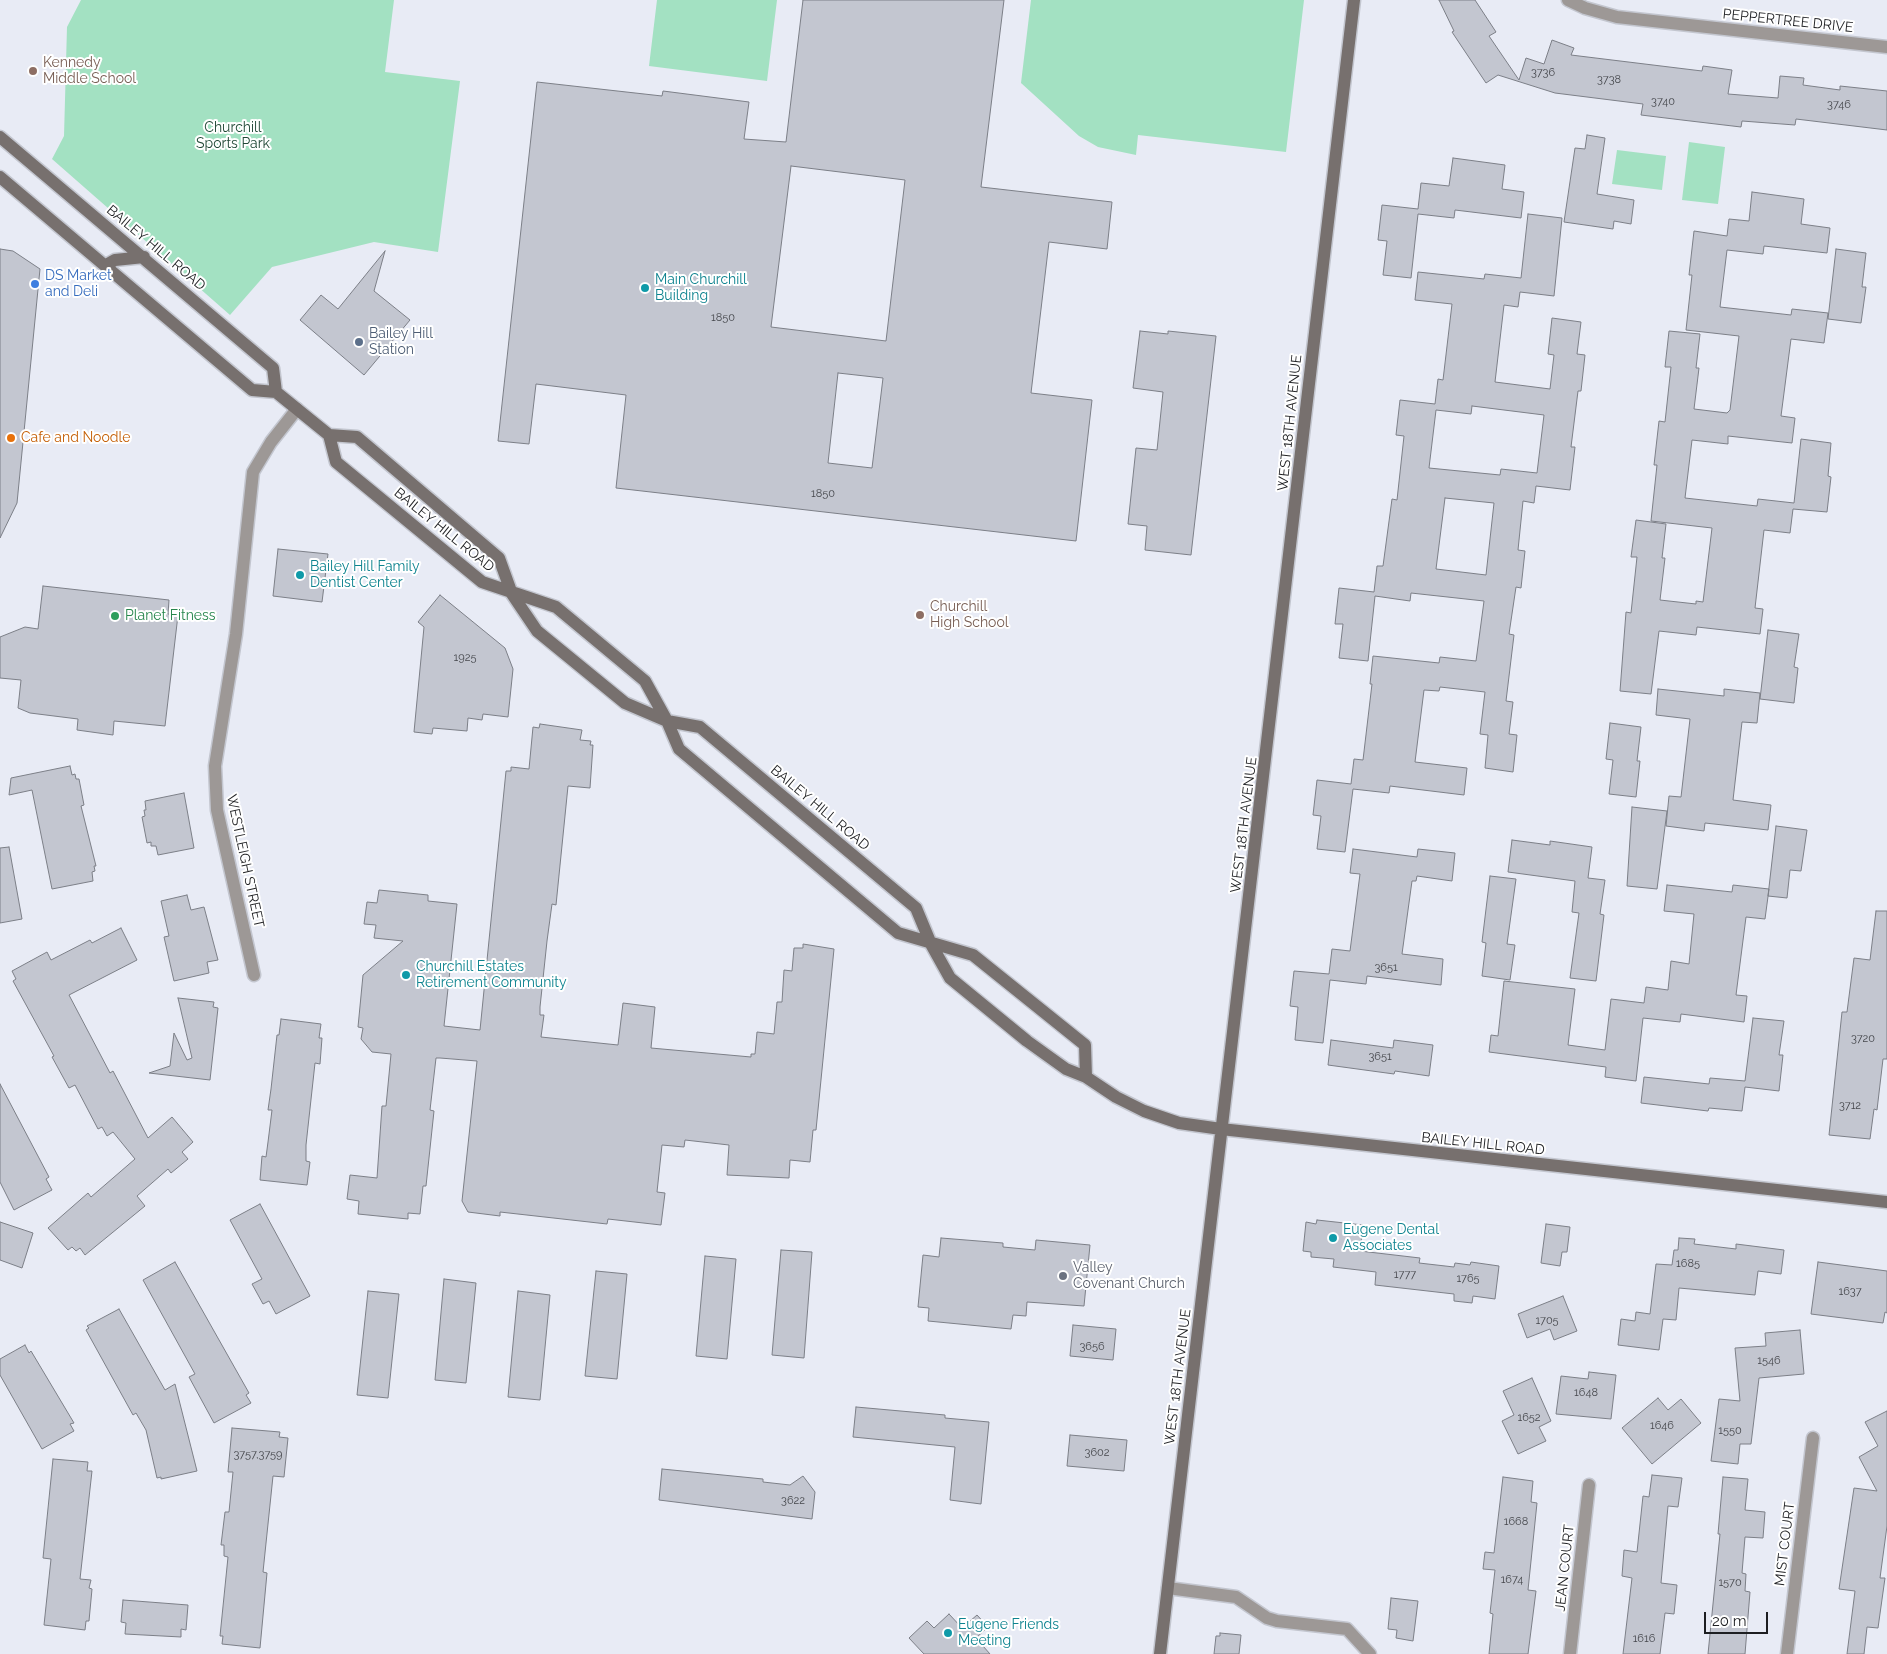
<!DOCTYPE html>
<html>
<head>
<meta charset="utf-8">
<style>
  body { margin:0 }
  #map { position:relative; width:1887px; height:1654px; overflow:hidden; background:#e8ebf5; font-family:Raleway,sans-serif }
  canvas { display:block }
  .scale { position:absolute; left:1704px; top:1612px; width:64px; height:22px; box-sizing:border-box; border:2px solid #1d1e21; border-top:0; padding-left:6px; font-size:15px; line-height:18px; white-space:nowrap; color:#1d1e21; -webkit-text-stroke:4px #fff; paint-order:stroke }
</style>
</head>
<body>
<div id="map">
<canvas width="1887" height="1654"></canvas>
<div class="scale">20 m</div>
</div>
<script>
const context = document.querySelector('canvas').getContext('2d');
context.lineJoin = 'round';
function fillPath(path, color) { context.fillStyle = color; context.fill(path, 'evenodd'); }
const shape = rows => new Path2D(rows.map(r => 'M' + r).join(''));
function strokePath(path, color, width, dash) { context.strokeStyle = color; context.lineWidth = width; context.lineCap = dash ? 'butt' : 'round'; context.setLineDash(dash || []); context.stroke(path); }
function drawText(font, color, halo, rows, align = 'center') {
  context.font = font + ' Raleway,sans-serif'; context.lineWidth = 4; context.setLineDash([]); context.textBaseline = 'middle'; context.strokeStyle = halo; context.fillStyle = color; for (const [text, x, y, turn = 0] of rows) {
    context.save(); context.translate(x, y); context.rotate((+turn || 0) * Math.PI / 180); context.textAlign = isNaN(turn) ? turn : align; if (halo) context.strokeText(text, 0, 0); context.fillText(text, 0, 0); context.restore();
  }
}
fillPath(shape([
  [81,0,394,0,385,72,460,81,438,252,374,242,272,267,230,315,52,159,64,136,67,27],
  [657,0,777,0,767,81,649,66],
  [1031,0,1304,0,1286,152,1138,135,1136,155,1098,147,1079,136,1021,83],
  [1689,142,1725,147,1718,204,1682,200],
  [1617,150,1666,156,1662,190,1612,184]
]), '#a3e1c2');
const building = shape([
  [803,0,1004,0,981,187,1112,202,1107,249,1049,242,1031,393,1092,400,1076,541,616,488,626,395,536,384,529,444,498,441,537,82,662,96,663,91,749,102,744,139,786,142,803,0],
  [791,166,905,180,886,341,771,327,791,166],
  [838,373,883,378,872,468,828,463,838,373],
  [1439,0,1475,0,1496,32,1489,36,1519,80,1526,58,1544,64,1552,40,1574,48,1571,55,1702,71,1703,66,1732,70,1728,94,1778,98,1780,76,1804,78,1803,85,1840,90,1840,86,1887,91,1887,130,1796,119,1795,125,1742,121,1741,127,1682,120,1641,115,1643,104,1555,93,1498,75,1486,83,1452,32,1454,31,1439,0],
  [1587,135,1605,138,1597,194,1634,200,1631,224,1614,221,1613,229,1564,222,1575,148,1585,149,1587,135],
  [1453,158,1505,165,1502,189,1524,192,1521,218,1455,210,1454,218,1418,214,1411,278,1383,275,1387,241,1378,240,1382,205,1418,209,1421,183,1449,186,1453,158],
  [1752,192,1804,199,1801,224,1830,228,1827,253,1764,246,1763,254,1727,250,1720,307,1791,315,1792,309,1828,313,1824,343,1791,339,1781,416,1795,418,1792,443,1728,436,1728,444,1692,440,1685,498,1757,506,1758,499,1794,503,1801,439,1831,443,1828,476,1831,477,1827,512,1793,509,1790,533,1764,530,1755,608,1763,609,1760,634,1697,627,1696,635,1659,631,1651,694,1620,691,1626,612,1631,613,1637,557,1631,557,1636,520,1666,524,1662,558,1665,558,1660,600,1696,604,1696,601,1703,602,1712,528,1651,521,1657,465,1654,465,1659,421,1665,422,1671,367,1665,367,1669,331,1700,334,1696,368,1699,368,1694,409,1727,413,1730,410,1739,336,1686,330,1692,275,1689,275,1694,231,1727,236,1729,219,1749,221,1752,192],
  [1528,214,1562,218,1554,296,1520,292,1518,307,1504,305,1495,382,1550,389,1554,355,1548,354,1552,318,1581,322,1577,354,1585,355,1581,391,1578,391,1571,447,1575,447,1570,490,1536,486,1534,503,1523,501,1518,550,1525,551,1521,588,1516,587,1509,634,1514,635,1506,701,1513,702,1509,734,1517,735,1513,772,1485,768,1488,735,1480,734,1485,692,1440,687,1439,691,1424,690,1415,762,1467,768,1464,795,1390,786,1389,793,1353,789,1345,852,1317,849,1321,816,1313,815,1317,780,1351,784,1354,759,1363,760,1372,684,1370,684,1373,656,1439,663,1440,657,1476,661,1484,601,1411,593,1410,601,1375,596,1368,661,1339,658,1343,624,1335,624,1339,588,1374,592,1377,566,1383,566,1392,499,1397,500,1404,436,1396,435,1400,400,1435,404,1438,379,1443,380,1452,304,1415,300,1418,272,1484,279,1485,274,1521,278,1528,214],
  [1472,406,1544,415,1537,473,1501,469,1500,475,1429,468,1436,410,1471,414,1472,406],
  [1445,498,1494,503,1486,575,1436,569,1445,498],
  [0,249,13,251,40,269,17,503,0,538,0,249],
  [1836,249,1866,253,1862,287,1866,287,1861,323,1828,319,1836,249],
  [385,251,374,291,410,320,364,375,300,320,321,295,338,309,385,251],
  [1140,331,1168,334,1168,331,1216,336,1191,555,1145,550,1147,526,1128,524,1136,448,1157,450,1163,392,1133,388,1140,331],
  [278,549,328,554,322,602,273,596,278,549],
  [43,586,169,600,168,614,178,615,165,726,114,721,113,735,77,730,78,719,30,713,18,708,21,680,0,678,0,637,25,627,38,629,43,586],
  [440,595,505,648,513,669,508,717,483,714,482,720,468,718,467,731,433,728,432,734,414,732,424,627,418,622,440,595],
  [1768,630,1799,634,1794,667,1798,668,1794,703,1760,699,1768,630],
  [1658,689,1724,696,1724,689,1760,693,1757,723,1742,722,1733,800,1771,805,1768,830,1705,823,1704,831,1666,826,1669,796,1681,797,1690,719,1656,715,1658,689],
  [1610,723,1641,727,1637,761,1640,761,1636,797,1609,794,1613,760,1606,759,1610,723],
  [540,724,582,730,580,740,591,741,590,745,593,745,590,788,568,786,556,905,552,904,547,941,540,1007,540,1015,544,1015,541,1037,618,1045,623,1003,655,1007,651,1048,751,1057,751,1054,755,1054,757,1032,774,1034,777,1002,782,1002,784,970,792,971,794,948,803,948,803,944,834,949,816,1130,813,1130,810,1162,790,1160,789,1178,727,1175,729,1145,685,1140,684,1147,662,1145,657,1192,665,1193,661,1225,608,1219,607,1224,500,1212,500,1216,468,1212,462,1201,477,1061,440,1058,436,1058,430,1110,434,1111,426,1186,423,1186,420,1214,408,1213,408,1219,358,1214,359,1201,347,1199,350,1175,377,1178,382,1106,386,1106,391,1054,372,1052,361,1039,363,1028,358,1027,363,975,403,941,374,938,376,925,364,924,367,902,377,903,379,890,428,895,428,901,457,904,444,1026,480,1030,506,771,511,771,511,767,529,769,533,727,539,728,540,724],
  [70,766,72,775,75,774,76,779,79,779,84,805,81,806,96,866,94,866,95,871,92,872,93,881,52,889,32,790,9,795,11,778,70,766],
  [184,793,194,848,158,855,156,846,151,846,151,842,147,843,142,817,145,816,144,810,146,810,145,801,184,793],
  [1632,807,1667,811,1657,889,1627,886,1632,807],
  [1776,826,1807,830,1801,871,1790,870,1787,898,1768,896,1776,826],
  [1512,840,1550,845,1550,841,1592,847,1588,878,1605,880,1600,914,1604,915,1596,981,1570,978,1579,913,1572,912,1575,881,1508,872,1512,840],
  [9,847,22,919,0,923,0,848,9,847],
  [1353,849,1417,857,1418,849,1455,853,1452,881,1417,876,1416,881,1412,881,1402,954,1443,959,1441,985,1367,976,1366,984,1330,980,1323,1043,1295,1040,1298,1007,1290,1006,1294,971,1329,974,1332,949,1350,951,1360,874,1350,873,1353,849],
  [1490,876,1516,879,1507,944,1515,945,1510,980,1482,976,1486,943,1482,942,1490,876],
  [1667,885,1732,892,1733,885,1769,889,1765,919,1746,917,1736,995,1747,996,1744,1022,1681,1014,1680,1022,1643,1018,1636,1081,1605,1077,1606,1067,1489,1052,1491,1035,1498,1036,1504,981,1575,989,1568,1045,1605,1050,1611,999,1644,1003,1646,987,1668,990,1671,961,1689,964,1694,914,1664,911,1667,885],
  [187,895,191,910,204,907,218,960,207,962,209,973,174,981,164,937,169,936,161,901,187,895],
  [1876,911,1887,911,1887,1059,1883,1059,1877,1110,1874,1109,1870,1139,1829,1135,1842,1012,1847,1012,1854,958,1870,960,1876,911],
  [121,928,137,960,69,995,110,1073,113,1071,148,1138,172,1117,193,1142,182,1152,188,1159,171,1173,168,1169,137,1196,145,1206,85,1255,80,1248,76,1251,72,1247,68,1250,48,1228,88,1193,91,1197,135,1159,113,1132,107,1136,102,1127,98,1129,75,1085,69,1088,52,1057,54,1056,13,981,16,979,12,971,47,952,51,960,90,940,92,943,121,928],
  [178,998,214,1002,213,1007,218,1008,210,1080,149,1073,170,1066,174,1033,187,1060,192,1058,178,998],
  [1753,1018,1784,1021,1779,1055,1783,1055,1779,1091,1745,1087,1742,1111,1709,1108,1708,1111,1641,1103,1644,1077,1709,1084,1710,1078,1745,1081,1753,1018],
  [281,1019,321,1024,319,1038,322,1038,320,1064,315,1063,306,1145,306,1161,310,1162,307,1185,260,1180,262,1156,266,1157,268,1142,272,1110,268,1110,271,1089,277,1035,279,1035,281,1019],
  [1331,1040,1393,1048,1394,1040,1433,1045,1429,1076,1395,1071,1394,1074,1328,1065,1331,1040],
  [0,1084,49,1177,46,1179,52,1190,14,1210,0,1182,0,1084],
  [260,1204,310,1296,276,1314,269,1301,263,1304,252,1284,262,1279,230,1220,260,1204],
  [1317,1220,1363,1225,1360,1251,1420,1258,1419,1263,1454,1267,1455,1263,1470,1265,1471,1262,1499,1266,1495,1299,1473,1296,1472,1303,1454,1301,1454,1294,1375,1285,1376,1272,1333,1267,1334,1259,1311,1257,1311,1252,1303,1251,1306,1222,1316,1224,1317,1220],
  [0,1222,33,1233,22,1268,0,1260,0,1222],
  [1546,1224,1570,1227,1567,1252,1562,1252,1560,1266,1541,1263,1546,1224],
  [941,1238,1003,1243,1003,1247,1035,1250,1036,1240,1090,1245,1084,1306,1027,1302,1026,1316,1013,1315,1011,1329,928,1321,929,1308,918,1307,923,1255,939,1257,941,1238],
  [1679,1238,1695,1239,1694,1244,1736,1249,1736,1244,1784,1250,1781,1274,1758,1271,1755,1295,1679,1288,1676,1320,1663,1319,1659,1350,1618,1345,1621,1319,1635,1321,1636,1312,1650,1314,1656,1264,1672,1265,1674,1250,1678,1250,1679,1238],
  [781,1250,812,1252,804,1358,772,1355,781,1250],
  [705,1256,736,1259,727,1359,696,1356,705,1256],
  [175,1262,249,1393,246,1395,251,1403,214,1423,189,1377,195,1374,143,1280,175,1262],
  [1818,1262,1887,1271,1887,1313,1885,1312,1883,1323,1811,1314,1818,1262],
  [596,1271,627,1274,617,1379,585,1376,596,1271],
  [444,1279,476,1283,466,1383,435,1380,444,1279],
  [368,1291,399,1294,388,1398,357,1395,368,1291],
  [518,1291,550,1295,540,1400,508,1397,518,1291],
  [1563,1296,1577,1331,1554,1340,1550,1329,1527,1338,1518,1314,1563,1296],
  [119,1309,165,1390,175,1384,197,1471,161,1479,161,1477,157,1478,146,1430,136,1413,133,1415,86,1330,89,1328,87,1326,119,1309],
  [1073,1325,1116,1329,1113,1360,1070,1356,1073,1325],
  [1800,1330,1804,1374,1759,1378,1751,1444,1740,1444,1738,1464,1711,1461,1719,1399,1740,1401,1735,1348,1766,1346,1765,1333,1800,1330],
  [25,1345,29,1353,31,1351,74,1423,70,1424,74,1431,42,1449,0,1375,0,1359,25,1345],
  [1589,1372,1616,1375,1611,1419,1556,1414,1561,1376,1588,1379,1589,1372],
  [1532,1378,1551,1421,1539,1427,1546,1441,1518,1454,1502,1421,1514,1415,1503,1391,1532,1378],
  [1658,1398,1668,1410,1681,1399,1701,1423,1652,1464,1622,1428,1658,1398],
  [856,1407,945,1415,945,1418,989,1422,981,1504,950,1500,955,1447,853,1437,856,1407],
  [1887,1411,1887,1526,1880,1578,1885,1578,1878,1628,1867,1627,1864,1654,1847,1654,1855,1591,1839,1589,1854,1488,1877,1491,1859,1457,1878,1446,1865,1422,1887,1411],
  [232,1428,280,1432,279,1437,288,1438,284,1477,273,1476,263,1572,267,1573,260,1648,222,1644,223,1636,220,1636,228,1557,224,1556,224,1545,221,1545,225,1512,229,1512,233,1472,228,1472,232,1428],
  [1070,1435,1127,1440,1124,1471,1067,1466,1070,1435],
  [53,1459,88,1462,87,1471,92,1471,80,1579,91,1580,89,1588,92,1589,89,1621,86,1621,85,1630,44,1625,51,1559,43,1558,53,1459],
  [662,1469,763,1479,763,1482,790,1485,803,1476,815,1492,812,1519,659,1500,662,1469],
  [1652,1475,1682,1478,1678,1507,1668,1506,1661,1583,1677,1585,1674,1614,1665,1613,1660,1654,1623,1654,1632,1578,1622,1576,1624,1550,1637,1552,1643,1496,1649,1497,1652,1475],
  [1503,1477,1533,1481,1531,1502,1537,1503,1528,1590,1536,1591,1528,1654,1489,1654,1493,1614,1490,1613,1495,1570,1483,1569,1485,1552,1494,1553,1503,1477],
  [1723,1477,1748,1479,1745,1510,1765,1512,1763,1538,1745,1537,1742,1573,1746,1574,1745,1591,1750,1592,1745,1654,1708,1654,1720,1534,1718,1534,1723,1477],
  [1391,1598,1418,1601,1413,1641,1396,1638,1397,1630,1388,1629,1391,1598],
  [123,1600,188,1605,186,1630,181,1629,181,1637,125,1634,126,1623,121,1622,123,1600],
  [949,1614,962,1628,977,1615,988,1627,976,1638,990,1654,924,1654,909,1638,927,1621,934,1628,949,1614],
  [1220,1633,1241,1635,1239,1654,1214,1654,1216,1636,1220,1636,1220,1633]
]);
fillPath(building, '#c3c6d0');
strokePath(building, '#7c7f87', 1);
const street = shape([
  [1568,0,1585,8,1617,17,1887,47],
  [254,975,217,810,215,766,236,634,253,472,271,442,297,409],
  [1168,1588,1236,1597,1267,1618,1277,1621,1347,1629,1370,1654],
  [1570,1654,1589,1485],
  [1787,1654,1813,1438]
]);
const secondary = shape([
  [0,137,273,368,276,392],
  [0,177,252,390,276,392,329,435,357,437,499,558,512,594,537,631,625,703,667,721,700,727,916,908,931,944,950,978,1027,1041,1066,1069,1086,1077,1116,1097,1144,1111,1179,1123,1221,1129,1887,1202],
  [106,265,115,260,144,257],
  [329,435,336,462,482,582,556,607,645,681,667,721,679,749,898,933,973,955,1085,1045,1086,1077],
  [1160,1654,1354,0]
]);
strokePath(street, '#c3c6cf', 15);
strokePath(secondary, '#c3c6cf', 15);
strokePath(street, '#9d9896', 12);
strokePath(secondary, '#77706e', 12);
for (const [x, y, r, color] of [
  [33,71,5,"#8d6e63"],
  [35,284,5,"#3f7fe0"],
  [645,288,5,"#0f9aa8"],
  [359,342,5,"#5c6f8a"],
  [11,438,5,"#e8710a"],
  [300,575,5,"#0f9aa8"],
  [920,615,5,"#8d6e63"],
  [115,616,5,"#2e9e5b"],
  [406,975,5,"#0f9aa8"],
  [1333,1238,5,"#0f9aa8"],
  [1063,1276,5,"#6b7280"],
  [948,1633,5,"#0f9aa8"]
]) { const dot = new Path2D(); dot.arc(x, y, r, 0, 2 * Math.PI); context.fillStyle = color; context.fill(dot); strokePath(dot, '#fff', 2); }
drawText('11px', '#46484d', null, [
  ["3736",1543,73],
  ["3738",1609,80],
  ["3740",1663,102],
  ["3746",1839,105],
  ["1850",723,318],
  ["1850",823,494],
  ["1925",465,658],
  ["3651",1386,968],
  ["3720",1863,1039],
  ["3651",1380,1057],
  ["3712",1850,1106],
  ["1685",1688,1264],
  ["1777",1405,1275],
  ["1765",1468,1279],
  ["1637",1850,1292],
  ["1705",1547,1321],
  ["3656",1092,1347],
  ["1546",1769,1361],
  ["1648",1586,1393],
  ["1652",1529,1418],
  ["1646",1662,1426],
  ["1550",1730,1431],
  ["3602",1097,1453],
  ["3757,3759",258,1455],
  ["3622",793,1501],
  ["1668",1516,1522],
  ["1674",1512,1580],
  ["1570",1730,1583],
  ["1616",1644,1639]
]);
drawText('14px', '#1d1e21', '#fff', [
  ["PEPPERTREE DRIVE",1788,21,6],
  ["BAILEY HILL ROAD",156,248,40],
  ["WEST 18TH AVENUE",1290,423,-84],
  ["BAILEY HILL ROAD",444,530,39],
  ["BAILEY HILL ROAD",820,808,40],
  ["WEST 18TH AVENUE",1244,825,-83],
  ["WESTLEIGH STREET",245,861,78],
  ["BAILEY HILL ROAD",1483,1144,6],
  ["WEST 18TH AVENUE",1178,1377,-83],
  ["MIST COURT",1785,1544,-83],
  ["JEAN COURT",1565,1568,-84]
]);
drawText('14px', '#785e54', '#fff', [
  ["Kennedy",43,63],
  ["Middle School",43,79],
  ["Churchill",930,607],
  ["High School",930,623]
], 'left');
drawText('14px', '#204836', '#fff', [
  ["Churchill",233,128],
  ["Sports Park",233,144]
]);
drawText('14px', '#366cbe', '#fff', [
  ["DS Market",45,276],
  ["and Deli",45,292]
], 'left');
drawText('14px', '#0d838f', '#fff', [
  ["Main Churchill",655,280],
  ["Building",655,296],
  ["Bailey Hill Family",310,567],
  ["Dentist Center",310,583],
  ["Churchill Estates",416,967],
  ["Retirement Community",416,983],
  ["Eugene Dental",1343,1230],
  ["Associates",1343,1246],
  ["Eugene Friends",958,1625],
  ["Meeting",958,1641]
], 'left');
drawText('14px', '#4e5e75', '#fff', [
  ["Bailey Hill",369,334],
  ["Station",369,350]
], 'left');
drawText('14px', '#c56008', '#fff', [
  ["Cafe and Noodle",21,438]
], 'left');
drawText('14px', '#27864d', '#fff', [
  ["Planet Fitness",125,616]
], 'left');
drawText('14px', '#5b616d', '#fff', [
  ["Valley",1073,1268],
  ["Covenant Church",1073,1284]
], 'left');
</script>
</body>
</html>
